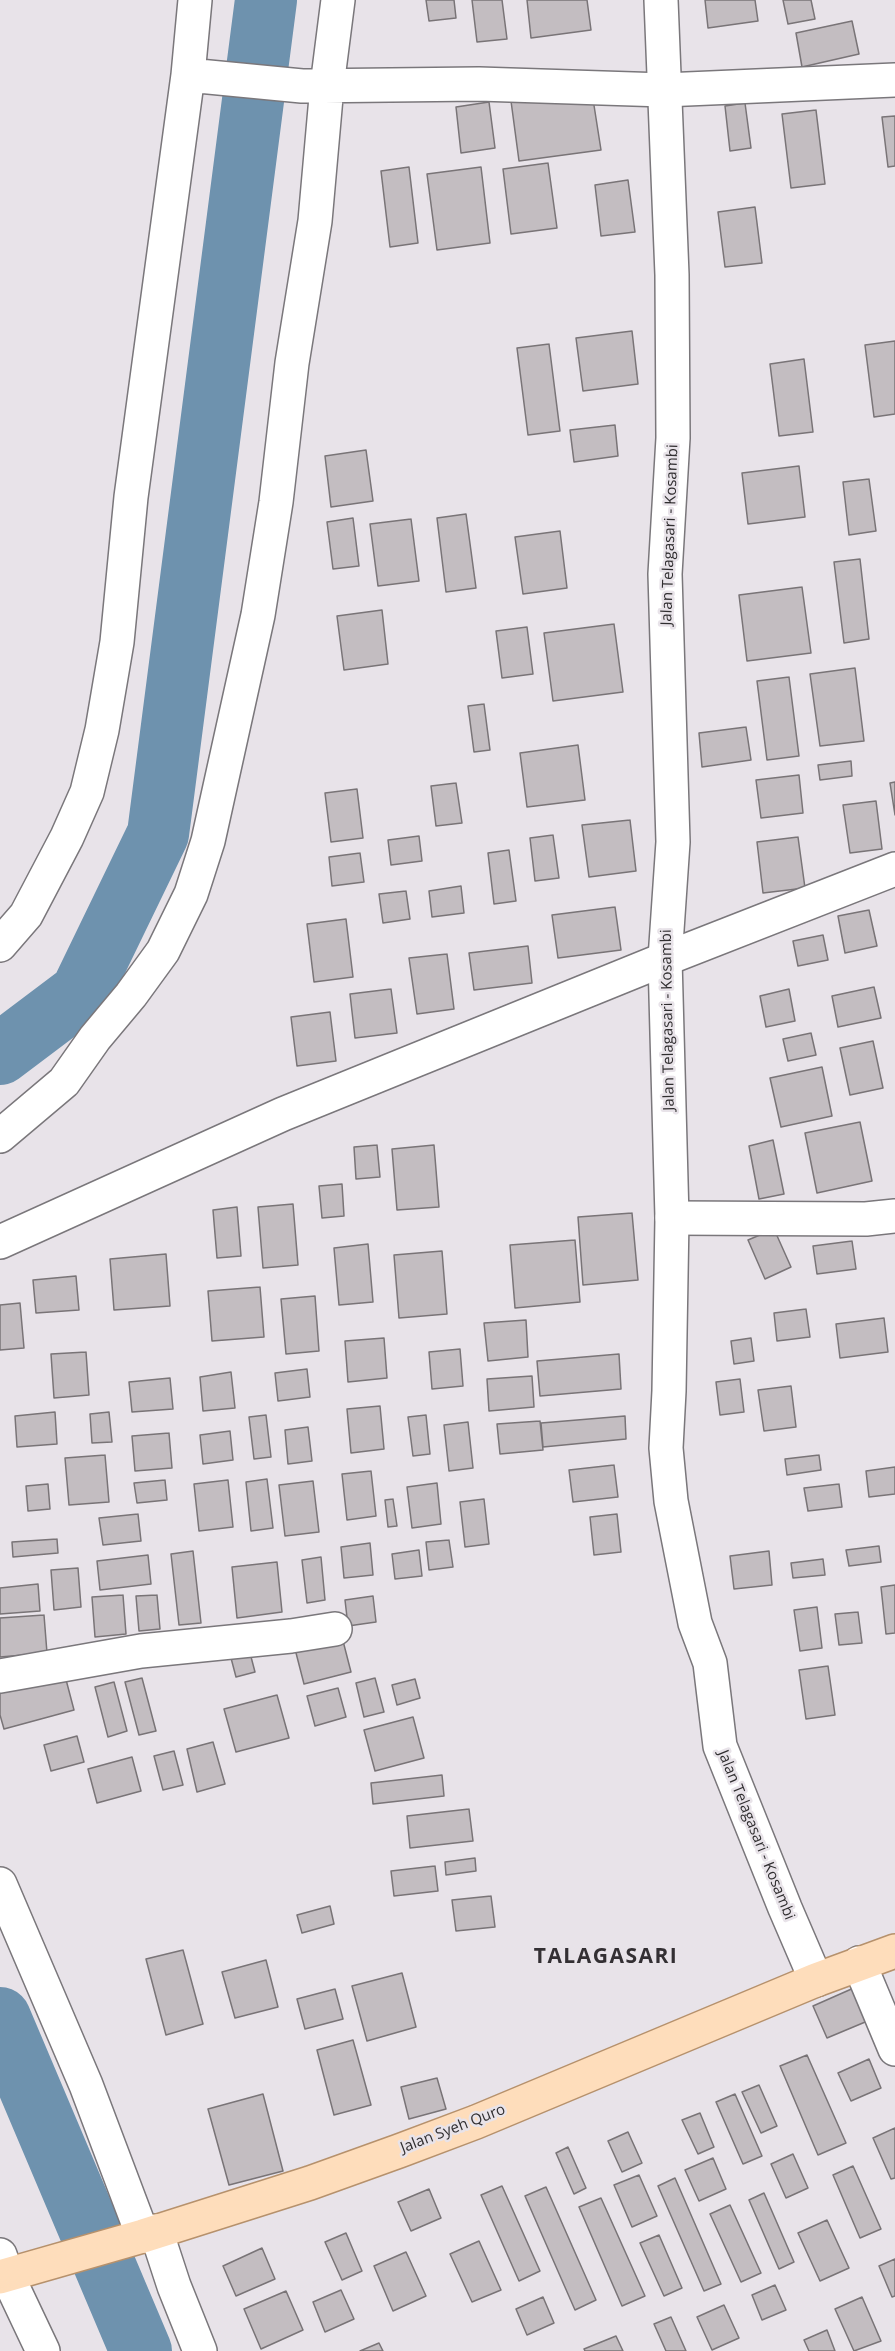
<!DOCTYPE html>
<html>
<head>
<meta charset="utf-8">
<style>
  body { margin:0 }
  canvas { display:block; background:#e8e3e9 }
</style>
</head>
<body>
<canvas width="895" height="2351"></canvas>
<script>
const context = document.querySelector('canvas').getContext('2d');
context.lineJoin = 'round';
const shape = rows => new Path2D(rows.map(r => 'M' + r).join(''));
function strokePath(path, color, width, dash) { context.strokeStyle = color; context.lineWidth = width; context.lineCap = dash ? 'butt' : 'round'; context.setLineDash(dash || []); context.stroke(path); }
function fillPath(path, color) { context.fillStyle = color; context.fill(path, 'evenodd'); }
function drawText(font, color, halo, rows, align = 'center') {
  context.font = font + ' "Open Sans",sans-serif'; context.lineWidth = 5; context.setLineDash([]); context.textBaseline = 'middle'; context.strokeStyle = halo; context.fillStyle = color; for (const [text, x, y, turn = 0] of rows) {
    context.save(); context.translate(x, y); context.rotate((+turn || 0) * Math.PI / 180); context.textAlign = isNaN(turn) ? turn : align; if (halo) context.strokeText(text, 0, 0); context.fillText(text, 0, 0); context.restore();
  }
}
strokePath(shape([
  [0,1054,81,993,158,834,266,0],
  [0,2018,141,2351]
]), '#6e92ae', 62);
const building = shape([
  [426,0,454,0,456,18,429,21,426,0],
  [472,0,502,0,507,39,477,42,472,0],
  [527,0,587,0,591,30,531,38,527,0],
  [705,0,755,0,758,21,708,28,705,0],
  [783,0,811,0,815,19,788,24,783,0],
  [852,21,859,54,802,67,796,33,852,21],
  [593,99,601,150,519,161,511,101,593,99],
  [489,102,495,148,461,153,456,107,489,102],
  [745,103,751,148,730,151,725,106,745,103],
  [816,110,825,184,791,188,782,114,816,110],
  [895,116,895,166,888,167,882,117,895,116],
  [548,163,557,228,511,234,503,169,548,163],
  [409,167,418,243,390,247,381,171,409,167],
  [481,167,490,243,437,250,427,174,481,167],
  [628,180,635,232,601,236,595,185,628,180],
  [755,207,762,263,725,267,718,212,755,207],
  [632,331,638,384,583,391,576,338,632,331],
  [895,341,895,414,874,417,865,345,895,341],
  [549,344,560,431,528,435,517,348,549,344],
  [804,359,813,432,779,436,770,364,804,359],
  [615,425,618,456,574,462,570,430,615,425],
  [366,450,373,501,331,507,325,456,366,450],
  [799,466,805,517,748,524,742,473,799,466],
  [869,479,876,531,849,535,843,482,869,479],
  [466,514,476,588,446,592,437,518,466,514],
  [353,518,359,566,333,569,327,522,353,518],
  [411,519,419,581,378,586,370,524,411,519],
  [560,531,567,588,523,594,515,537,560,531],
  [860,559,869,639,844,643,834,562,860,559],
  [802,587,811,653,747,661,739,595,802,587],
  [382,610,388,664,344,670,337,616,382,610],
  [614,624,623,692,553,701,544,633,614,624],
  [527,627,533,674,502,678,496,631,527,627],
  [855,668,864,741,820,746,810,674,855,668],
  [789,677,799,756,767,760,757,681,789,677],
  [484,704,490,750,474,752,468,706,484,704],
  [746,727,751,760,702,767,699,733,746,727],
  [578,745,585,800,527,807,520,753,578,745],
  [851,761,852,776,820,780,818,765,851,761],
  [799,775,803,813,761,818,756,780,799,775],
  [895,782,895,815,890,783,895,782],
  [456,783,462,823,436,826,431,786,456,783],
  [357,789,363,838,331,842,325,793,357,789],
  [876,801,882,849,850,853,843,805,876,801],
  [630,820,636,871,589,877,582,825,630,820],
  [553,835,559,878,535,881,530,838,553,835],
  [419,836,422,861,391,865,388,840,419,836],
  [798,837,805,888,763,893,757,842,798,837],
  [509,850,516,901,494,904,488,853,509,850],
  [360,853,364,882,332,886,329,857,360,853],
  [461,886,464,913,432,917,429,891,461,886],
  [406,891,410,919,383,923,379,894,406,891],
  [615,907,621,950,558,958,552,915,615,907],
  [869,910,877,946,845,953,838,916,869,910],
  [346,919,353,977,314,982,307,924,346,919],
  [823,935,828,960,798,966,793,941,823,935],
  [528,946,532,983,474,990,469,953,528,946],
  [447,954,454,1009,417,1014,409,958,447,954],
  [874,987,881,1018,838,1027,832,996,874,987],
  [391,989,397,1033,355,1038,350,994,391,989],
  [789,989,795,1021,766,1027,760,996,789,989],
  [330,1012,336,1061,297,1066,291,1017,330,1012],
  [811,1033,816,1055,788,1061,783,1039,811,1033],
  [873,1041,883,1088,850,1095,840,1048,873,1041],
  [822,1067,832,1116,781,1127,770,1078,822,1067],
  [860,1122,872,1181,817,1193,805,1133,860,1122],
  [773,1140,784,1194,759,1199,749,1146,773,1140],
  [377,1145,380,1177,356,1179,354,1147,377,1145],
  [434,1145,439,1207,397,1210,392,1149,434,1145],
  [342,1184,344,1216,322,1218,319,1186,342,1184],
  [293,1204,298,1265,263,1268,258,1207,293,1204],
  [237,1207,241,1256,217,1258,213,1210,237,1207],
  [632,1213,638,1280,583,1285,578,1217,632,1213],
  [774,1229,791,1267,765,1279,748,1240,774,1229],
  [575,1240,580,1302,515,1308,510,1245,575,1240],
  [852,1241,856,1269,817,1274,813,1246,852,1241],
  [368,1244,373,1302,339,1305,334,1248,368,1244],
  [442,1251,447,1314,399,1318,394,1255,442,1251],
  [166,1254,170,1306,114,1310,110,1259,166,1254],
  [76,1276,79,1310,36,1313,33,1280,76,1276],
  [260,1287,264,1337,212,1341,208,1291,260,1287],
  [315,1296,319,1351,286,1354,281,1299,315,1296],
  [20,1303,24,1348,0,1350,0,1305,20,1303],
  [806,1309,810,1337,777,1341,774,1313,806,1309],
  [884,1318,888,1352,840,1358,836,1324,884,1318],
  [526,1320,528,1357,488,1361,484,1323,526,1320],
  [384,1338,387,1378,348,1382,345,1341,384,1338],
  [751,1338,754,1361,734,1364,731,1341,751,1338],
  [460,1349,463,1386,432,1389,429,1352,460,1349],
  [86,1352,89,1395,54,1398,51,1354,86,1352],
  [619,1354,621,1389,540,1396,537,1361,619,1354],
  [307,1369,310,1397,278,1401,275,1373,307,1369],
  [231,1372,235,1408,203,1411,200,1377,231,1372],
  [532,1376,534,1407,489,1411,487,1379,532,1376],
  [170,1378,173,1409,132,1412,129,1382,170,1378],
  [740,1379,744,1412,720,1415,716,1382,740,1379],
  [791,1386,796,1427,764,1431,758,1390,791,1386],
  [380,1406,384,1449,351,1453,347,1409,380,1406],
  [55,1412,57,1444,17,1447,15,1416,55,1412],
  [109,1412,112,1442,92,1443,90,1414,109,1412],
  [266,1415,271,1457,254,1459,249,1417,266,1415],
  [426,1415,430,1454,413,1456,408,1417,426,1415],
  [625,1416,626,1439,543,1447,541,1423,625,1416],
  [540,1421,543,1450,500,1454,497,1424,540,1421],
  [468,1422,473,1468,449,1471,444,1425,468,1422],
  [308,1427,312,1461,288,1464,285,1430,308,1427],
  [230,1431,233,1460,203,1464,200,1435,230,1431],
  [169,1433,172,1468,135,1471,132,1436,169,1433],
  [105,1455,109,1502,69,1505,65,1458,105,1455],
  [819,1455,821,1470,787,1475,785,1459,819,1455],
  [614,1465,618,1497,573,1502,569,1470,614,1465],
  [895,1467,895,1494,869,1497,866,1471,895,1467],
  [371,1471,376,1516,347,1520,342,1474,371,1471],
  [267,1479,273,1528,251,1531,246,1482,267,1479],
  [165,1480,167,1500,137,1503,134,1483,165,1480],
  [228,1480,233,1527,199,1531,194,1484,228,1480],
  [313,1481,319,1532,285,1536,279,1485,313,1481],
  [437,1483,441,1524,412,1528,407,1487,437,1483],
  [48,1484,50,1509,28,1511,26,1486,48,1484],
  [839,1484,842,1507,808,1511,804,1488,839,1484],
  [393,1499,397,1526,388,1527,385,1500,393,1499],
  [484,1499,489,1544,465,1547,460,1502,484,1499],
  [138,1514,141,1541,103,1545,99,1518,138,1514],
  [617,1514,621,1552,594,1555,590,1517,617,1514],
  [57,1539,58,1553,13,1557,12,1542,57,1539],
  [449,1540,453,1567,429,1570,426,1542,449,1540],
  [370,1543,373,1575,344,1578,341,1547,370,1543],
  [879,1546,881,1562,849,1566,846,1550,879,1546],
  [419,1550,422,1576,395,1579,392,1554,419,1550],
  [193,1551,201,1623,179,1625,171,1554,193,1551],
  [769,1551,772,1585,734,1589,730,1556,769,1551],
  [148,1555,151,1584,100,1590,97,1561,148,1555],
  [321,1557,325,1600,307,1603,302,1560,321,1557],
  [823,1559,825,1575,793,1578,791,1563,823,1559],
  [277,1562,282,1612,237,1618,232,1567,277,1562],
  [78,1568,81,1607,54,1610,51,1570,78,1568],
  [38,1584,40,1611,0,1614,0,1588,38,1584],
  [895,1585,895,1633,886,1634,881,1587,895,1585],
  [123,1595,126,1634,95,1637,92,1597,123,1595],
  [157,1595,160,1629,139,1631,136,1596,157,1595],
  [373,1596,376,1622,348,1626,345,1600,373,1596],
  [817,1607,822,1648,800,1651,794,1610,817,1607],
  [858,1612,862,1643,839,1645,835,1614,858,1612],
  [44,1615,47,1653,0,1657,0,1618,44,1615],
  [342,1637,351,1672,304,1684,295,1649,342,1637],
  [250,1653,255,1672,236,1677,231,1658,250,1653],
  [828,1666,835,1715,806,1719,799,1670,828,1666],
  [64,1672,74,1710,4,1729,0,1715,0,1689,64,1672],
  [142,1678,156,1731,139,1735,125,1682,142,1678],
  [375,1678,384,1712,364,1717,356,1683,375,1678],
  [415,1679,420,1698,397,1705,392,1685,415,1679],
  [114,1682,127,1731,108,1737,95,1687,114,1682],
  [338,1688,346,1717,315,1726,307,1696,338,1688],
  [277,1695,289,1738,236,1752,224,1709,277,1695],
  [413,1717,424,1758,375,1771,364,1730,413,1717],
  [77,1736,84,1762,51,1771,44,1745,77,1736],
  [213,1742,225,1784,197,1792,187,1749,213,1742],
  [174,1751,183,1785,163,1790,154,1756,174,1751],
  [132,1757,141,1791,97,1803,88,1769,132,1757],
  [442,1775,444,1796,373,1804,371,1783,442,1775],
  [469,1809,473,1841,410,1848,407,1816,469,1809],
  [475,1858,476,1871,446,1875,445,1862,475,1858],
  [435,1866,438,1891,394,1896,391,1871,435,1866],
  [491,1896,495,1927,456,1931,452,1900,491,1896],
  [330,1906,334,1924,302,1933,297,1915,330,1906],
  [183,1950,203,2024,166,2035,146,1959,183,1950],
  [266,1960,278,2007,235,2018,222,1972,266,1960],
  [402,1973,416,2027,367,2041,352,1986,402,1973],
  [856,1987,870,2020,827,2038,813,2006,856,1987],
  [335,1989,343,2019,305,2029,297,1999,335,1989],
  [353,2040,371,2105,334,2115,317,2050,353,2040],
  [807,2055,846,2143,818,2155,780,2066,807,2055],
  [869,2059,881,2088,851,2101,838,2073,869,2059],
  [437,2078,446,2109,409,2119,401,2087,437,2078],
  [759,2085,777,2126,761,2133,742,2092,759,2085],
  [263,2094,283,2171,229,2185,208,2109,263,2094],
  [735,2094,762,2156,743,2164,716,2102,735,2094],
  [700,2113,714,2147,698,2154,682,2120,700,2113],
  [895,2128,895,2178,891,2179,873,2138,895,2128],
  [628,2132,642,2163,622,2172,608,2141,628,2132],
  [568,2147,586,2188,574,2194,556,2153,568,2147],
  [793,2154,808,2188,786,2198,771,2164,793,2154],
  [713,2158,726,2189,699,2201,685,2170,713,2158],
  [853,2166,881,2229,860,2238,833,2175,853,2166],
  [639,2175,657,2216,632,2227,614,2185,639,2175],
  [675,2178,721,2284,704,2291,658,2186,675,2178],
  [502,2186,540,2271,519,2281,481,2195,502,2186],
  [546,2187,596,2300,575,2310,525,2196,546,2187],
  [429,2189,441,2218,411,2231,398,2202,429,2189],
  [764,2193,794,2262,779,2269,749,2200,764,2193],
  [601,2198,645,2296,622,2306,579,2207,601,2198],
  [730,2205,761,2273,741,2282,710,2214,730,2205],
  [827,2220,849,2268,820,2281,798,2233,827,2220],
  [346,2233,362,2271,342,2280,325,2242,346,2233],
  [659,2235,682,2288,664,2296,640,2243,659,2235],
  [479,2241,501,2290,472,2302,450,2254,479,2241],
  [262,2248,275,2279,236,2296,223,2266,262,2248],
  [406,2252,426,2296,393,2311,374,2266,406,2252],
  [895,2259,895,2296,892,2297,879,2266,895,2259],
  [775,2285,786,2310,762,2320,752,2295,775,2285],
  [341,2290,354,2319,325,2332,313,2302,341,2290],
  [286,2291,303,2330,261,2349,244,2309,286,2291],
  [543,2297,554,2323,527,2335,516,2309,543,2297],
  [862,2297,881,2341,854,2351,835,2309,862,2297],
  [724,2305,739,2338,712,2350,697,2317,724,2305],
  [671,2317,686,2351,666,2351,654,2324,671,2317],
  [827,2330,835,2351,809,2351,804,2340,827,2330],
  [616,2336,623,2351,585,2351,584,2349,616,2336],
  [379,2343,383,2351,360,2351,379,2343]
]);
fillPath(building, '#c3bdc1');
strokePath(building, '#797477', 1.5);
const minor = shape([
  [188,75,302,86,479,84,664,90,895,80],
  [0,945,26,915,67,837,87,792,102,730,117,642,131,497,188,75,195,0],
  [0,1136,64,1082,95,1038,131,995,163,951,191,894,208,841,258,615,276,502,292,363,315,221,327,86,338,0],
  [672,1218,866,1219,895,1216],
  [0,1242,283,1114,665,959,895,869],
  [0,1676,141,1651,291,1636,335,1629],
  [0,1884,86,2085,143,2236],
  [156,2231,174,2286,200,2351],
  [0,2255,7,2275]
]);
const tertiary = shape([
  [859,1963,895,2049],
  [7,2275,43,2351]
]);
const secondary = shape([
  [661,0,672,275,673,438,665,574,673,842,665,959,672,1218,669,1391,666,1448,671,1501,695,1623,710,1663,720,1746,785,1908,816,1980]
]);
const primary = shape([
  [0,2277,143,2236,310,2183,399,2151,476,2122,816,1980,895,1951]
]);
strokePath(minor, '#7a777b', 36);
strokePath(tertiary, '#7a777b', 36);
strokePath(secondary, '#7a777b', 36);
strokePath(primary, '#b6916c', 36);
strokePath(minor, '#fff', 33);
strokePath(tertiary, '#fff', 33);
strokePath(secondary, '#fff', 33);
strokePath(primary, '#feddbb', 33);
drawText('15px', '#302e30', '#e8e3e9', [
  ["Jalan Telagasari - Kosambi",670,535,-88],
  ["Jalan Telagasari - Kosambi",668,1020,-91],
  ["Jalan Telagasari - Kosambi",756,1835,68],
  ["Jalan Syeh Quro",453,2129,-21]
]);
context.letterSpacing = '1.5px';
drawText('bold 21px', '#332f33', '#e8e3e9', [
  ["TALAGASARI",606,1957]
]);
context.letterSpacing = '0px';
</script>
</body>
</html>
